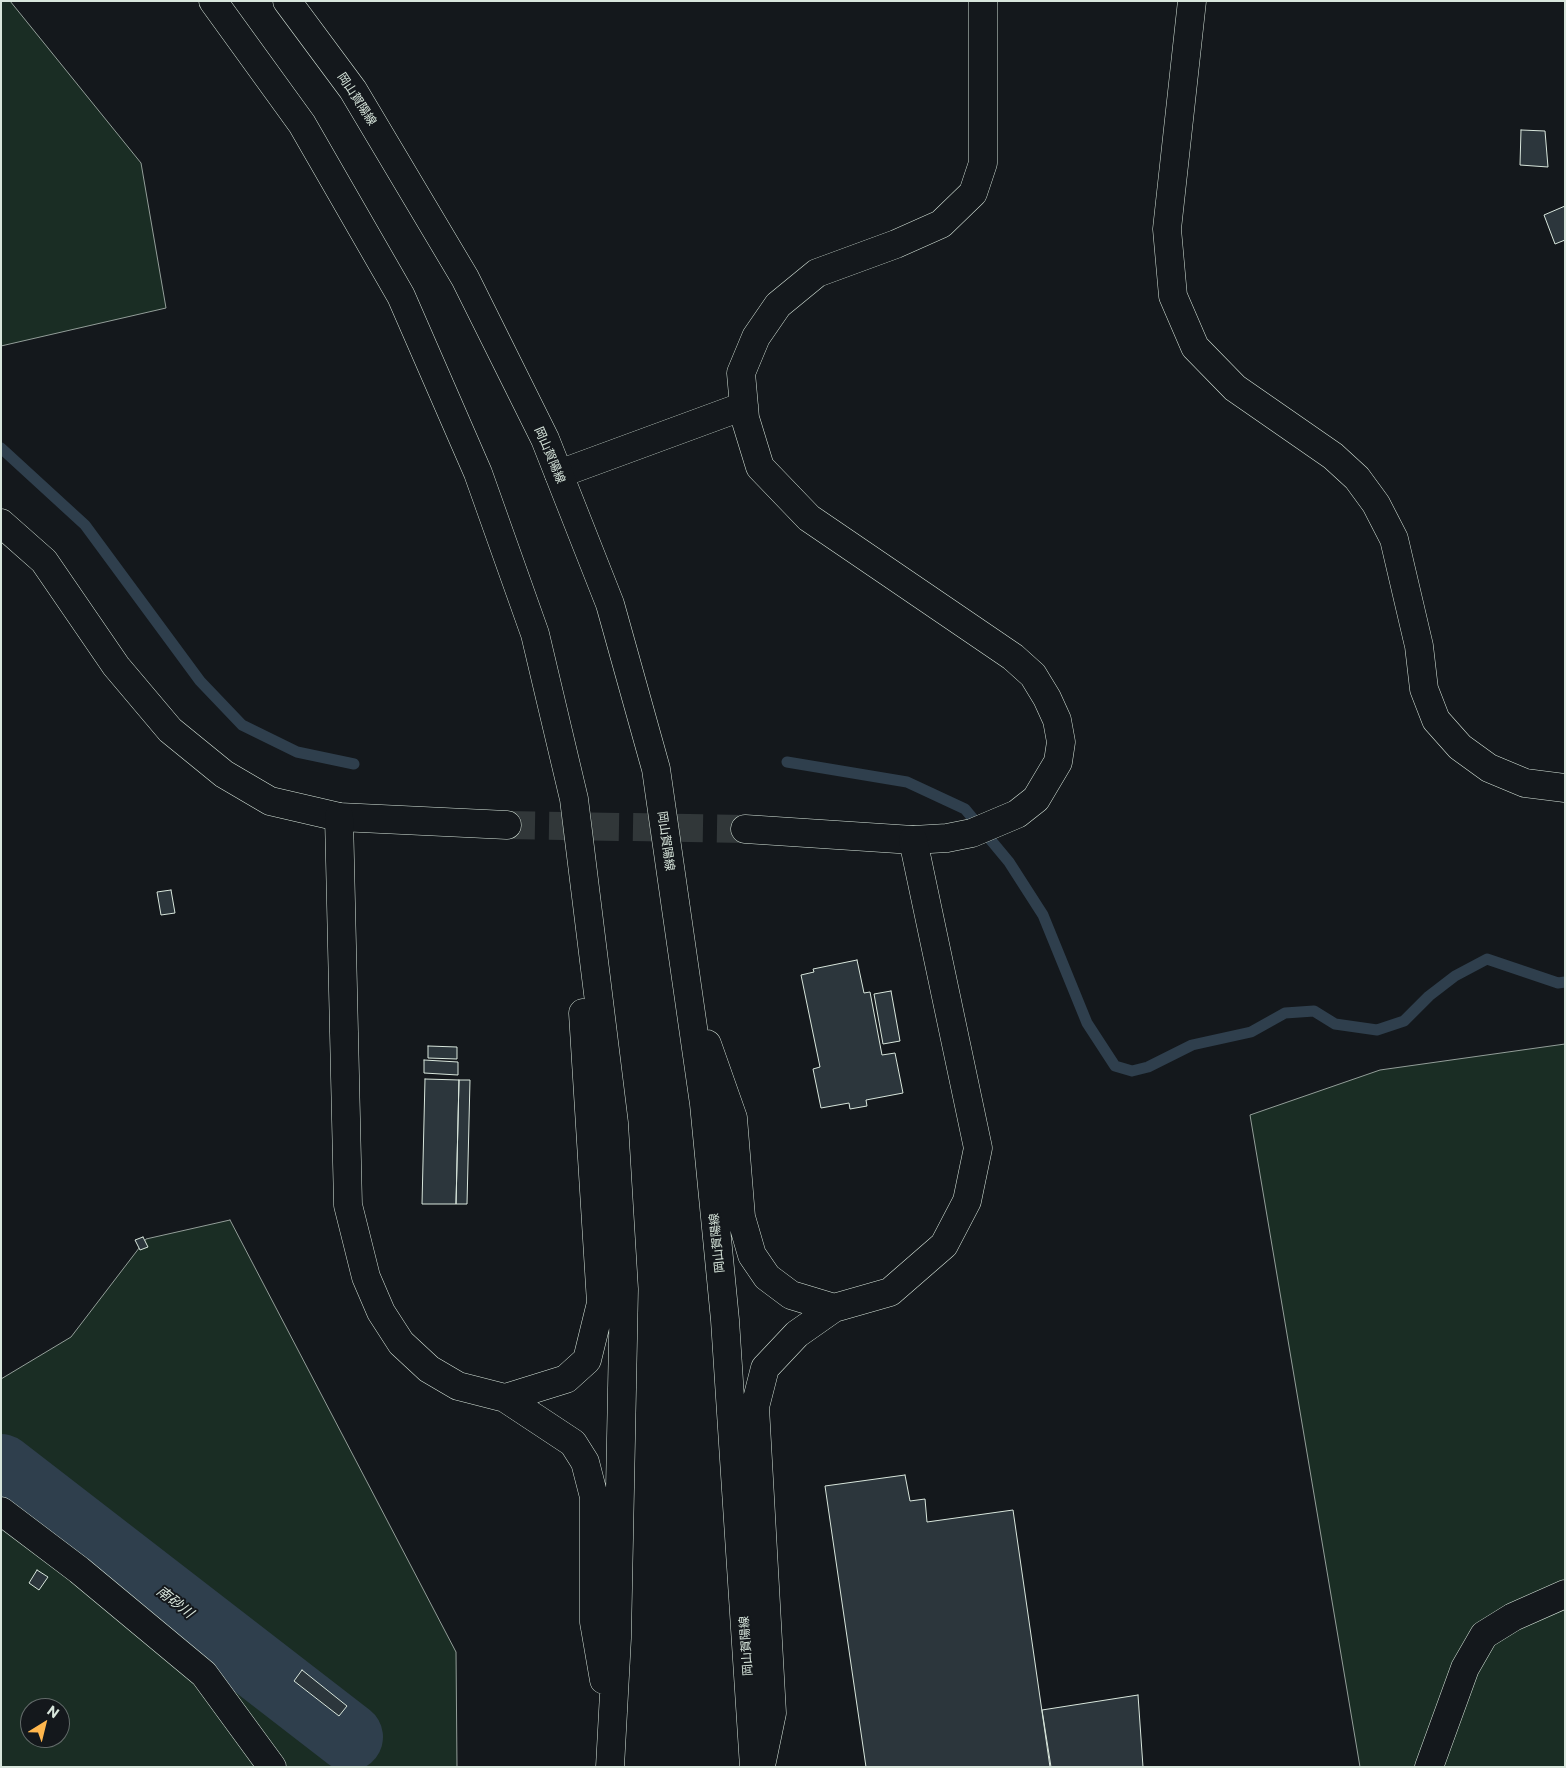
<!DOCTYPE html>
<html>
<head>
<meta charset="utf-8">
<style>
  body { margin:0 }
  #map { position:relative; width:1566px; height:1768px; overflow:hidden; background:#14181c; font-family:Commissioner,sans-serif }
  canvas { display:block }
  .frame { position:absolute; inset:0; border:2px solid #d8e6dc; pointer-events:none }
  .north { position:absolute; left:20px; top:1698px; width:50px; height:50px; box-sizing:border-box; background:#14181c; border:1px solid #626a69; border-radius:50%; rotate:36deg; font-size:14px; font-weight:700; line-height:20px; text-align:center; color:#d8e6dc }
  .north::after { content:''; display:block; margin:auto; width:18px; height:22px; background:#ffb74d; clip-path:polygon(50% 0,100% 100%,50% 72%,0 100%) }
</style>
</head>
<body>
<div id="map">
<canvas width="1566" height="1768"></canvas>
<div class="frame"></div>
<div class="north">N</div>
</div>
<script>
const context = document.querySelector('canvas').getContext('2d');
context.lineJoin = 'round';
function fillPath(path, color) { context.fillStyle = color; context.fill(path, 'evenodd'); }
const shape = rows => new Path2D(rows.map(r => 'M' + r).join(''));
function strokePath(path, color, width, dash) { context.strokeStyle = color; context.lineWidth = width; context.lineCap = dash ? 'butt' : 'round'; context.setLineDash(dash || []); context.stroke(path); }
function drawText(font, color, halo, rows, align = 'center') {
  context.font = font + ' Commissioner,"Noto Sans JP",sans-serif'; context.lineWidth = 4; context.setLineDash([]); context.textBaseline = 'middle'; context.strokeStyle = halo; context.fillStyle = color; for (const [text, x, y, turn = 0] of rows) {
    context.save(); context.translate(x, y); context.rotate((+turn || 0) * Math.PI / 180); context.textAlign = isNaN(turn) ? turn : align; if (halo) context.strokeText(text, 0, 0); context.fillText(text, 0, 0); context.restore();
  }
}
const green = shape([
  [1,1,10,1,141,163,166,308,1,346,1,1],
  [1565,1044,1565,1767,1360,1767,1250,1115,1380,1070,1565,1044],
  [230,1220,456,1652,457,1767,1,1767,1,1379,71,1337,146,1239,230,1220],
  [30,1708,60,1708,60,1738,30,1738,30,1708]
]);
fillPath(green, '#1a2d24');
strokePath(green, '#939e99', 1);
strokePath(shape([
  [1,448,85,525,200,681,242,725,297,752,354,764],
  [787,762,907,782,965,809,1009,862,1043,915,1087,1023,1115,1066,1132,1071,1148,1067,1192,1045,1251,1032,1285,1013,1314,1011,1335,1024,1377,1030,1404,1021,1429,996,1455,976,1487,959,1558,983,1565,982],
  [349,1737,356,1767]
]), '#2f3f4d', 11);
strokePath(shape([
  [1,1468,349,1737]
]), '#2f3f4d', 68);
const building = shape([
  [1521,130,1545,131,1548,167,1520,165,1521,130],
  [1565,206,1565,240,1555,244,1544,215,1565,206],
  [171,890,175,913,161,915,157,892,171,890],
  [857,960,864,993,870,992,882,1055,895,1053,903,1093,866,1100,867,1106,850,1109,849,1103,821,1108,813,1069,820,1067,801,975,814,972,813,969,857,960],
  [891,991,900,1041,883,1044,874,994,891,991],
  [428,1046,457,1047,457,1059,428,1058,428,1046],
  [424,1060,458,1062,458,1075,424,1073,424,1060],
  [425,1079,459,1080,456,1204,422,1204,425,1079],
  [459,1080,470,1080,467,1204,456,1204,459,1080],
  [143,1237,148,1247,140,1250,135,1240,143,1237],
  [905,1475,910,1501,925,1499,927,1522,1013,1510,1050,1767,866,1767,825,1486,905,1475],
  [37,1570,48,1577,39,1590,29,1583,37,1570],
  [302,1670,347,1706,339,1716,294,1681,302,1670],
  [1138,1695,1143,1767,1051,1767,1042,1710,1138,1695]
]);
fillPath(building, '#2c363c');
strokePath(building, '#d8e6dc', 1);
strokePath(shape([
  [507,825,745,829]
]), '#313739', 28, [28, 14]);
const street = shape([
  [1192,1,1167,229,1173,296,1195,347,1235,388,1333,456,1357,478,1376,504,1394,539,1419,646,1424,689,1436,720,1460,747,1489,768,1525,783,1565,788],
  [1,1511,79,1570,204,1674,272,1767],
  [1429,1767,1465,1668,1484,1635,1513,1617,1565,1594]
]);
const secondary = shape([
  [559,474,744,406],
  [1,523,44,561,116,666,170,730,224,774,270,801,339,817,507,825],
  [745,829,913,840,947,838,972,833,1017,814,1036,799,1058,762,1061,742,1057,720,1047,698,1033,675,1013,657,809,518,760,467,745,418,741,373,756,337,778,305,817,273,896,244,941,224,973,193,983,163,983,1]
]);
const primary = shape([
  [213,1,302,124,401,296,478,473,535,634,574,799,614,1123,624,1289,617,1638,610,1767],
  [287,1,353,90,465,278,545,439,610,604,656,769,704,1104,725,1320,754,1767],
  [339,817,348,1205,366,1277,381,1312,401,1343,429,1369,458,1386,505,1398,573,1443,585,1462,594,1497,594,1622,604,1680],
  [707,1044,733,1118,741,1217,752,1255,767,1277,791,1295,834,1308],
  [505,1398,566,1379,587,1360,601,1303,583,1013],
  [762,1761,772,1713,755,1407,765,1368,797,1334,834,1308,890,1292,944,1245,967,1201,978,1148,913,840]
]);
strokePath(street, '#d8e6dc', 29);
strokePath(secondary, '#d8e6dc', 29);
strokePath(primary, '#d8e6dc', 29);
strokePath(street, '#14181c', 28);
strokePath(secondary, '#14181c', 28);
strokePath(primary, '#14181c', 28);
drawText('12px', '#d8e6dc', '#14181c', [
  ["岡山賀陽線",357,99,57],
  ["岡山賀陽線",550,455,67],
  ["岡山賀陽線",666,841,82],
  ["岡山賀陽線",717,1243,-96],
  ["岡山賀陽線",746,1646,-94]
]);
drawText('italic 14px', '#d8e6dc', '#14181c', [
  ["南砂川",175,1602,38]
]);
</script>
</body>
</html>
